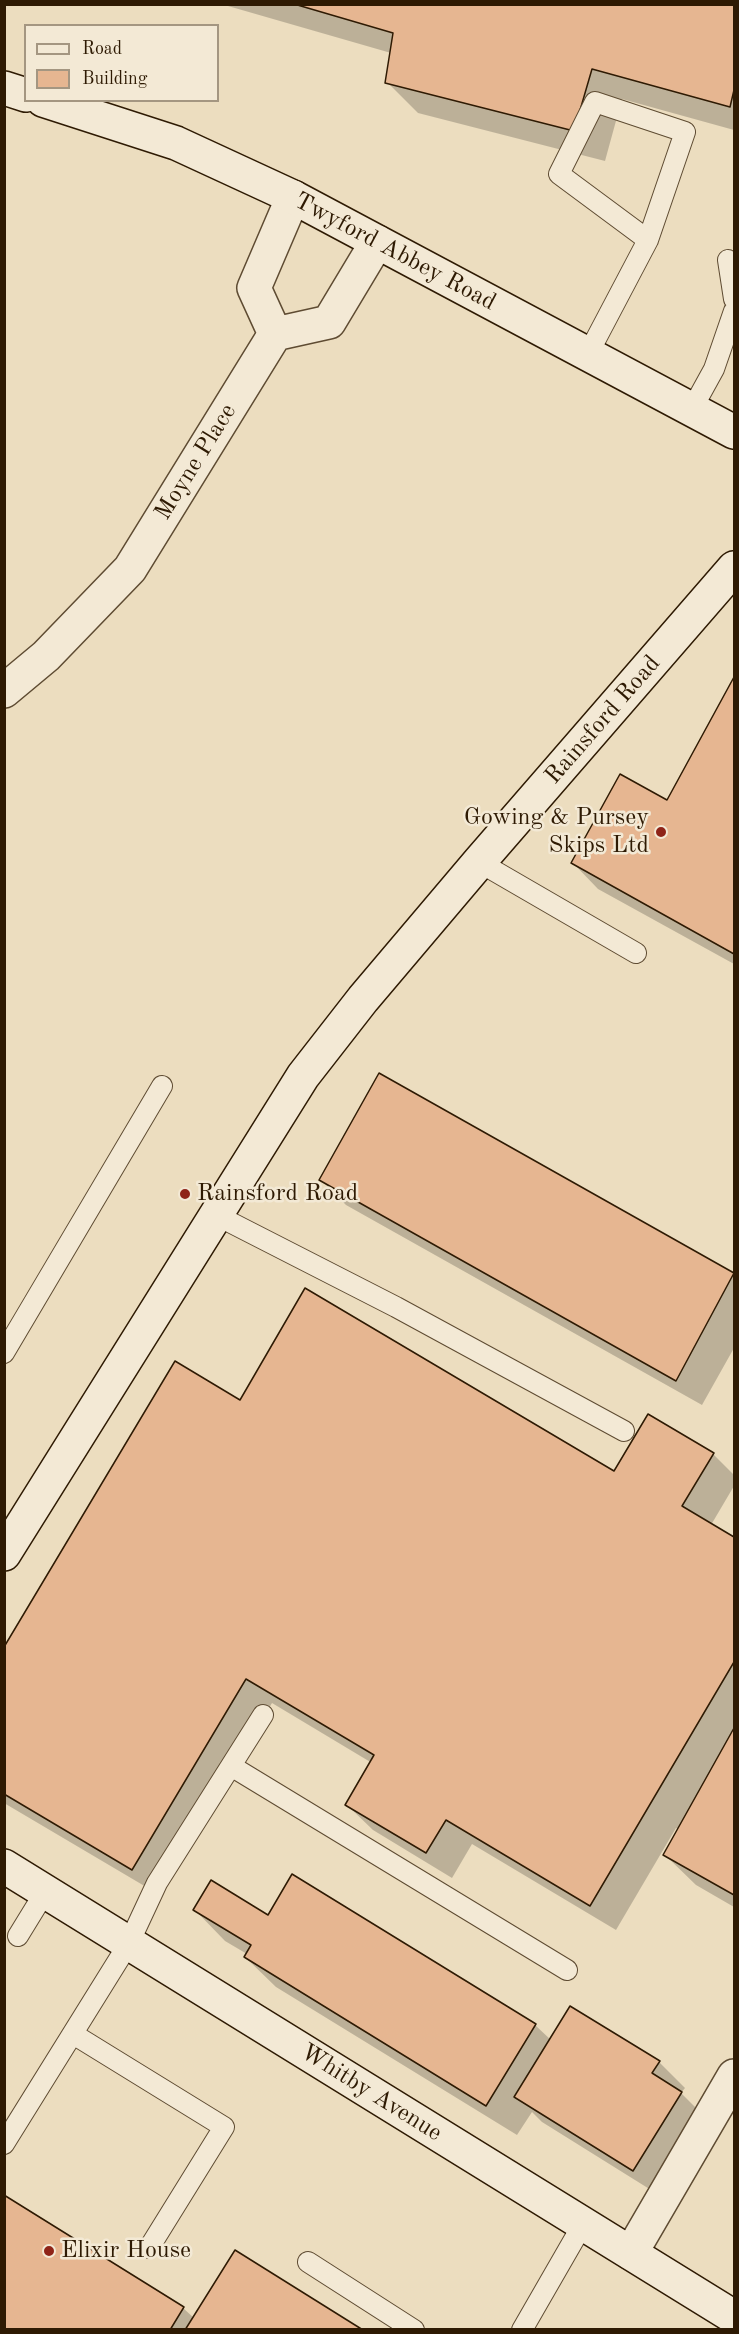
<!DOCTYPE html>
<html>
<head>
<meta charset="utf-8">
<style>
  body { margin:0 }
  #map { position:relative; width:739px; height:2334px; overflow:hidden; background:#ecddbf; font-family:"Old Standard TT",serif }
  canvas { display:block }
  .frame { position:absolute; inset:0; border:6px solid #2e1a03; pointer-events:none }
  .legend { position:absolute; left:24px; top:24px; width:195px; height:78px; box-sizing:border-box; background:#f3e9d5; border:2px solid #a49681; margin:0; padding:8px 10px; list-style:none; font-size:18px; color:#2e1a03 }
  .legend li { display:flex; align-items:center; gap:12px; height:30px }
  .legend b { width:30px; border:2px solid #a49681 }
</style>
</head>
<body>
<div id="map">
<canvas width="739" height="2334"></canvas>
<div class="frame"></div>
<ul class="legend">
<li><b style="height:8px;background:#f3e9d5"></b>Road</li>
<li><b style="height:16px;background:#e6b691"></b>Building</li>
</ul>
</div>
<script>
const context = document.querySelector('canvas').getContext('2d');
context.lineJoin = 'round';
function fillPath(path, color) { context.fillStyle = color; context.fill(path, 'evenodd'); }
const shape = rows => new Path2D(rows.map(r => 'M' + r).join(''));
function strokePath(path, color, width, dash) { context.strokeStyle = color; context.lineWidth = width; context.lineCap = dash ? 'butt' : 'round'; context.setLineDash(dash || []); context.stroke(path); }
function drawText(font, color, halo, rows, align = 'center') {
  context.font = font + ' "Old Standard TT",serif'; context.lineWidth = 5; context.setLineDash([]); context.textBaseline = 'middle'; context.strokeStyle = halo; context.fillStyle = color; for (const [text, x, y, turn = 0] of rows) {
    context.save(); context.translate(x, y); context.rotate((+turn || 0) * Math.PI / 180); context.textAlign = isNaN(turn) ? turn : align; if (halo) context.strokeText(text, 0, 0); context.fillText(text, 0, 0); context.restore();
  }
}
fillPath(shape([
  [221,4,734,4,734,130,622,99,605,161,418,113,387,82,391,53],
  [734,680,734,964,598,889,573,863,667,802],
  [379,1075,734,1275,734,1348,702,1405,346,1205,321,1180],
  [240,1402,614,1473,713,1454,734,1475,734,1486,711,1525,734,1539,734,1907,696,1885,665,1855,679,1830,676,1828,616,1930,472,1844,452,1878,373,1830,347,1805,372,1763,272,1703,158,1894,4,1803,4,1650],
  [293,1876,535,2025,551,2040,659,2062,685,2088,681,2093,707,2119,659,2195,542,2122,532,2112,517,2135,276,1987,245,1957,247,1954,225,1941,195,1910,268,1917],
  [4,2197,183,2308,194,2318,360,2330,4,2330]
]), '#0003');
const building = shape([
  [294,4,734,4,734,90,730,107,592,69,574,131,385,83,393,33,294,4],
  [734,677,734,954,571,863,620,774,667,800,734,677],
  [379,1073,734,1273,676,1381,319,1180,379,1073],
  [305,1288,614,1471,648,1414,714,1453,682,1506,734,1537,734,1662,590,1906,446,1820,426,1853,345,1805,374,1755,246,1679,132,1870,4,1794,4,1647,175,1361,240,1400,305,1288],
  [734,1728,734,1895,663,1855,734,1728],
  [292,1874,536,2024,486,2106,244,1957,251,1945,193,1910,211,1880,268,1915,292,1874],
  [570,2006,660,2061,652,2073,682,2092,633,2171,514,2097,570,2006],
  [4,2195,184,2307,170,2330,4,2330,4,2195],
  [235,2250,363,2330,185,2330,235,2250]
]);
fillPath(building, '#e6b691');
strokePath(building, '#2e1a03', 1.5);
const lane = shape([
  [728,260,734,299],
  [588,354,648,240,685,132,595,102,559,174,648,240],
  [692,409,714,369,734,311],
  [479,862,636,953],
  [216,1215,396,1307,624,1431],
  [4,1353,162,1086],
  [231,1766,567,1970],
  [18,1936,45,1892],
  [73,2034,224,2127,149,2248],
  [4,2144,129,1943,157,1883,263,1715],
  [308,2262,414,2330],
  [522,2330,583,2224]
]);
const street = shape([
  [275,334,254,288,293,197],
  [4,691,46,656,130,569,275,334,329,322,377,242],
  [631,2253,734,2076]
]);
const secondary = shape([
  [4,88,26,95],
  [43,100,176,143,293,197,734,432],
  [4,1554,303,1076,363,999,479,862,734,568],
  [4,1866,734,2317]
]);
strokePath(lane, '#5e4b32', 22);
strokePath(street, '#5e4b32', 36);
strokePath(secondary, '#2e1a03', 36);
strokePath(lane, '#f3e9d5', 20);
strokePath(street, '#f3e9d5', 33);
strokePath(secondary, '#f3e9d5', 33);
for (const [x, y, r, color] of [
  [661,832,6,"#8f2418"],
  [185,1194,6,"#8f2418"],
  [49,2251,6,"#8f2418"]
]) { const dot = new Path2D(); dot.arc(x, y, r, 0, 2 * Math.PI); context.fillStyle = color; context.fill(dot); strokePath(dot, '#f3e9d5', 2); }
drawText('24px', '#2e1a03', '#f3e9d5', [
  ["Twyford Abbey Road",395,252,28],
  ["Moyne Place",196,462,-58],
  ["Rainsford Road",603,720,-49],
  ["Whitby Avenue",371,2093,32]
]);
drawText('24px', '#2e1a03', '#f3e9d5', [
  ["Gowing & Pursey",649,818,"right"],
  ["Skips Ltd",649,846,"right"],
  ["Rainsford Road",197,1194],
  ["Elixir House",61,2251]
], 'left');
</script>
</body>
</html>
